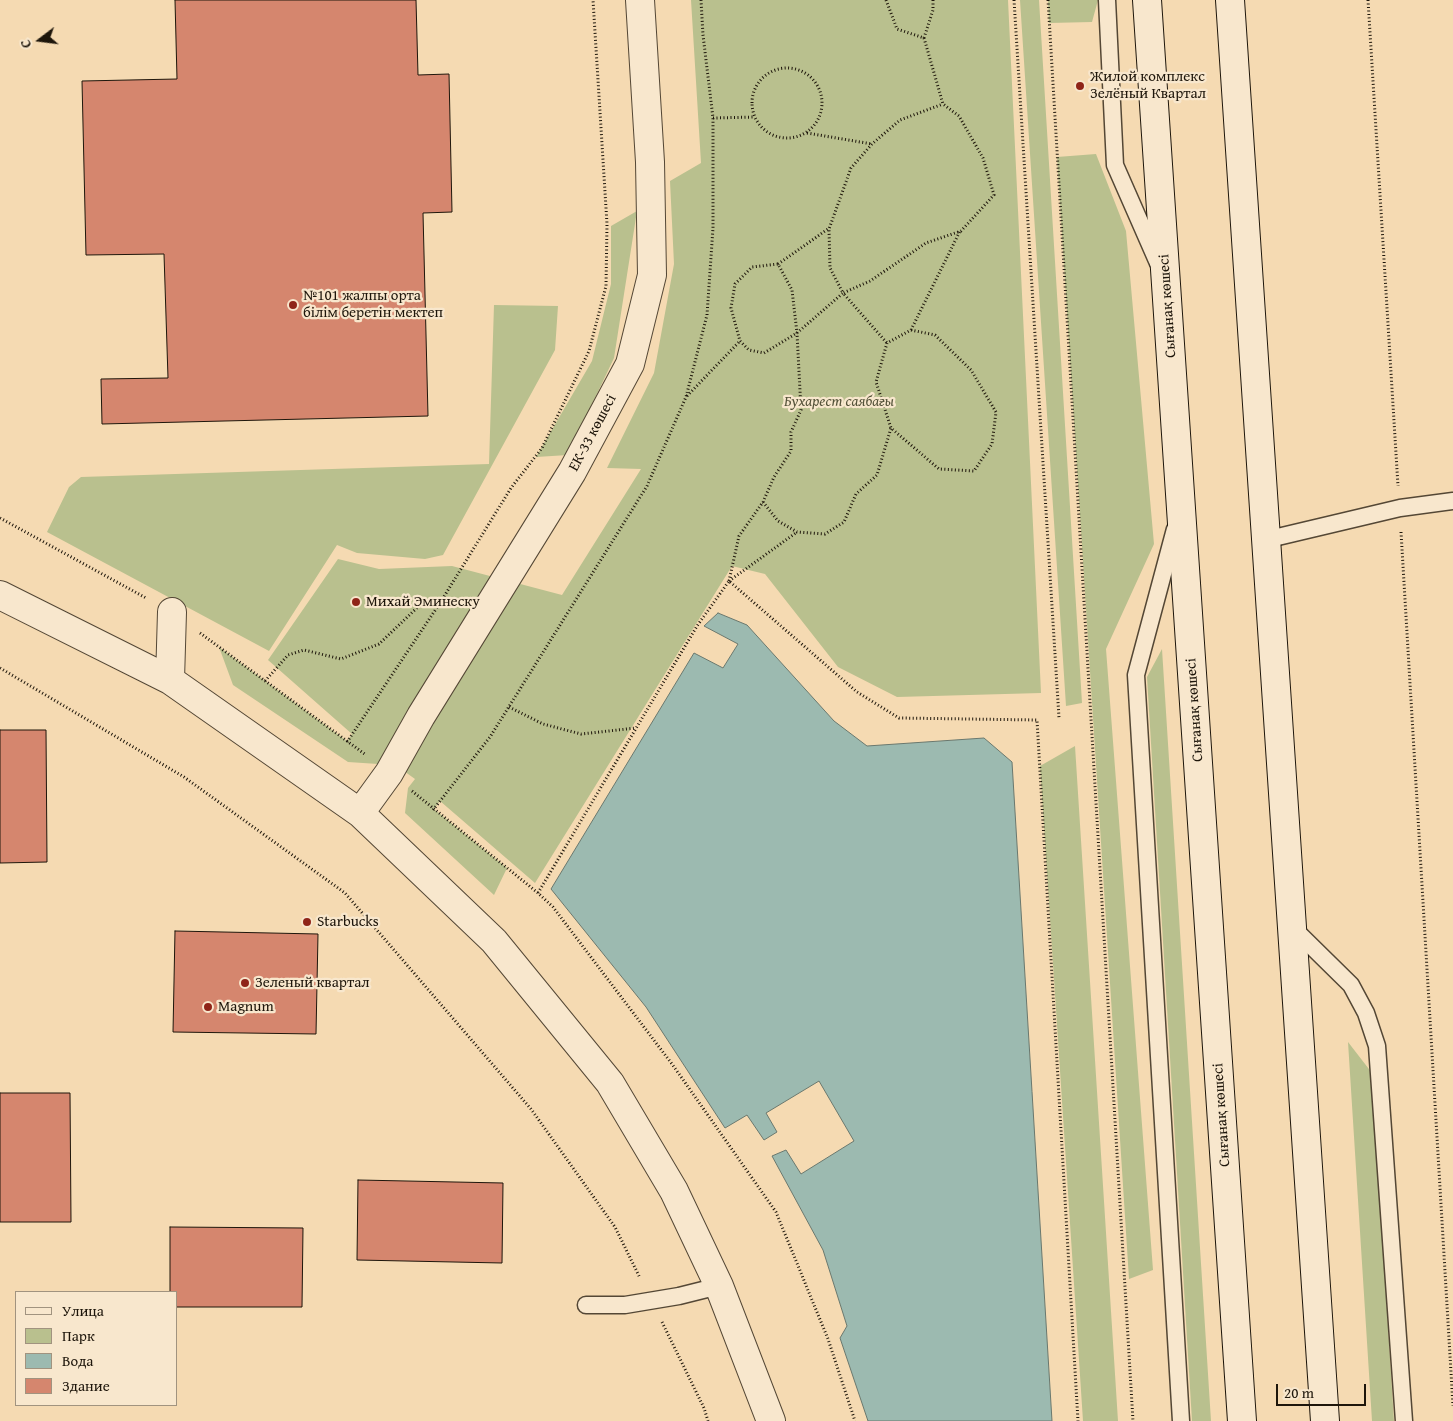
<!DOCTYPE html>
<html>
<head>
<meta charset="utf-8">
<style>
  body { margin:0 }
  #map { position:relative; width:1453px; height:1421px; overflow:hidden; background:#f5dab2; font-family:"Gentium Book Plus",serif }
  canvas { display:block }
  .legend { position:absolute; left:15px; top:1291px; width:162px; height:115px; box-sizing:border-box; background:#f8e7cd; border:1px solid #a1937f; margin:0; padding:6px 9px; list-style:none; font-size:15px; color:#1e160b }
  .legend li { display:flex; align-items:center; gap:10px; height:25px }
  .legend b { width:25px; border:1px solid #a1937f }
  .north { position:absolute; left:15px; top:15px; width:50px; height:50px; -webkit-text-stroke:4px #f8e7cd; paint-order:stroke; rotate:255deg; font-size:14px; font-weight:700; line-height:20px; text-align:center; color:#1e160b }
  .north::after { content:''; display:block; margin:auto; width:18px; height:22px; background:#1e160b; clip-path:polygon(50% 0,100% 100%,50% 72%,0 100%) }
  .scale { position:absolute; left:1276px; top:1384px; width:90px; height:22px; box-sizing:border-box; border:2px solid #1e160b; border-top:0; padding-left:6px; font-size:15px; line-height:18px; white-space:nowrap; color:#1e160b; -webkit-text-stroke:4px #f8e7cd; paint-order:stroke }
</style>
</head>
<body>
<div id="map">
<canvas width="1453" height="1421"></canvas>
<ul class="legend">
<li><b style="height:6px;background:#f8e7cd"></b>Улица</li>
<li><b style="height:14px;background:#b9c08e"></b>Парк</li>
<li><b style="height:14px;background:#9cbab0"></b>Вода</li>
<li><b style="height:14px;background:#d5866e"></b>Здание</li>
</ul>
<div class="north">С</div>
<div class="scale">20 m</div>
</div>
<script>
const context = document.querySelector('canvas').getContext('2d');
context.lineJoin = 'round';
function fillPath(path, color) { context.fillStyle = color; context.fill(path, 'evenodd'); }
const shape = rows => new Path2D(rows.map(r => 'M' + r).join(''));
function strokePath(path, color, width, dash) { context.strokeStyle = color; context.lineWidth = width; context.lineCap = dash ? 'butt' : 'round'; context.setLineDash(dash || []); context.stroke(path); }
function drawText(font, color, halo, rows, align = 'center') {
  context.font = font + ' "Gentium Book Plus",serif'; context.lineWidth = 4.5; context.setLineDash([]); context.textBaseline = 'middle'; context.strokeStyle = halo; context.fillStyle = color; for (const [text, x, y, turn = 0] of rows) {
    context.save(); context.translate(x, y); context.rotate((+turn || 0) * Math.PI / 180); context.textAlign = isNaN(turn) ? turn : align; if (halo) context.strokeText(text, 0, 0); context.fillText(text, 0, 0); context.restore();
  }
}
fillPath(shape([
  [691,0,1008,0,1041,693,897,697,838,667,765,574,732,566,535,883,440,801,434,809,507,868,494,895,405,813,408,788,415,779,383,756,378,764,348,762,233,685,219,647,347,741,352,734,268,660,338,559,379,569,452,566,562,595,641,469,607,468,654,373,674,264,670,181,701,163],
  [1020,0,1039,0,1082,703,1066,706],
  [1048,0,1098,0,1092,22,1049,23],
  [1096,154,1126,231,1154,544,1106,649,1153,1270,1129,1279,1057,157],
  [637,211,614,358,568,455,536,457,592,361,611,284,611,226],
  [494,305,558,306,555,350,443,555,425,559,357,553,337,545,269,651,47,532,69,487,81,477,489,464],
  [1162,649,1211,1421,1192,1421,1147,677],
  [1075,746,1118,1421,1083,1421,1040,766],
  [1348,1042,1372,1073,1394,1421,1372,1421]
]), '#b9c08e');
const water = shape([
  [718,613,747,625,834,721,867,746,984,738,1012,762,1052,1421,868,1421,840,1338,847,1326,823,1250,772,1156,786,1150,801,1174,854,1141,819,1081,766,1113,777,1132,764,1140,747,1115,725,1128,646,1007,551,889,694,653,723,668,738,644,704,626,718,613]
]);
fillPath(water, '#9cbab0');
strokePath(water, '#6a786e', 1);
const building = shape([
  [175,0,416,0,418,75,449,74,452,212,423,213,428,416,102,424,101,379,168,378,164,254,86,255,82,81,177,79,175,0],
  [0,730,46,730,47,862,0,863,0,730],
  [175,931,318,934,316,1034,173,1032,175,931],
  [0,1093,70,1093,71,1222,0,1222,0,1093],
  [358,1180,503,1183,502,1263,357,1260,358,1180],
  [170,1227,303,1228,302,1307,176,1307,176,1292,170,1292,170,1227]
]);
fillPath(building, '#d5866e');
strokePath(building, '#1e160b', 1);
const service = shape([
  [1107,0,1115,165,1158,263],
  [1175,529,1136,675,1181,1421],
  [1265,540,1400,508,1453,501],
  [1292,927,1351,985,1366,1013,1377,1046,1404,1421],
  [586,1305,625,1305,679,1296,719,1286]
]);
const minor = shape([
  [0,595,170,680],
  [172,612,170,680,360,813,494,941,610,1083,674,1191,719,1286,771,1421],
  [360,813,389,773,421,716,572,472,630,364,652,275,650,162,640,0]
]);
const secondary = shape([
  [1147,0,1242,1421],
  [1230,0,1325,1421]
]);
strokePath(service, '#544735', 19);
strokePath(minor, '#544735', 30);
strokePath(secondary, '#1e160b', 30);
strokePath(shape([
  [886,0,897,29,924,38,933,10,933,0],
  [1014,0,1059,718],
  [1048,0,1133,1421],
  [1368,0,1398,486],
  [924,38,943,104,959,116,983,158,994,195,961,231,926,243,870,281,843,293,830,268,829,229,851,168,872,144,900,120,943,104],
  '752 103a35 35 0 1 1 70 0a35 35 0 1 1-70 0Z',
  [713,118,755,117],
  [807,133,872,144],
  [778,264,828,229],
  [911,330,935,335,971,370,996,412,992,444,974,471,939,469,891,428,876,382,887,343,911,330],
  [911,330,960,231],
  [687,396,740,341],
  [763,502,778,521,797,532,825,534,844,522,856,494,877,475,891,428],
  [0,518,146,598],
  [1401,532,1453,1406],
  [729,581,739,536,763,502,774,477,791,451,791,432,801,410,797,333,792,290,778,264,752,267,735,284,731,308,740,341,749,350,764,353,797,333,843,293,887,343],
  [729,581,797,532],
  [200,633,366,755],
  [0,668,184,777,345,893,531,1109,615,1227,640,1278],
  [265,681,288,655,304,650,341,659,379,644,421,604,439,603],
  [509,707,543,724,581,734,636,728],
  [347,742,440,603,511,488,542,448,589,351,606,286,607,224,593,0],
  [412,791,538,893,553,907,672,1064,776,1212,828,1339,855,1421],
  [433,810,490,737,647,486,686,397,707,315,713,228,713,118,703,35,701,0],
  [538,893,697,626,729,581,857,692,899,718,1037,720,1078,1421],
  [662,1322,704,1408,708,1421]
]), '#1e160b', 3, [1, 2.5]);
strokePath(service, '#f8e7cd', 16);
strokePath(minor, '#f8e7cd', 28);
strokePath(secondary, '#f8e7cd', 28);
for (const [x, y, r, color] of [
  [1080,86,5,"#8f2418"],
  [293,305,5,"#8f2418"],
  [356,602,5,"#8f2418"],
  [307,922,5,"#8f2418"],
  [245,983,5,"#8f2418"],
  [208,1007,5,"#8f2418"]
]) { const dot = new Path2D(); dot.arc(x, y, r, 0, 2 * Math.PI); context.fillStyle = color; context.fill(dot); strokePath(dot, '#f8e7cd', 2); }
drawText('15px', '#1e160b', '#f8e7cd', [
  ["Жилой комплекс",1090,77],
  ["Зелёный Квартал",1090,94],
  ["№101 жалпы орта",303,296],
  ["білім беретін мектеп",303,313],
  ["Михай Эминеску",366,602],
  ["Starbucks",317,922],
  ["Зеленый квартал",255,983],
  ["Magnum",218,1007]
], 'left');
drawText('15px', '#1e160b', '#f8e7cd', [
  ["Сығанақ көшесі",1168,306,-94],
  ["ЕК-33 көшесі",593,433,-62],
  ["Сығанақ көшесі",1195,710,-94],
  ["Сығанақ көшесі",1222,1115,-94]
]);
drawText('italic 15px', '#545239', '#f8e7cd', [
  ["Бухарест саябағы",839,402]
]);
</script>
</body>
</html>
